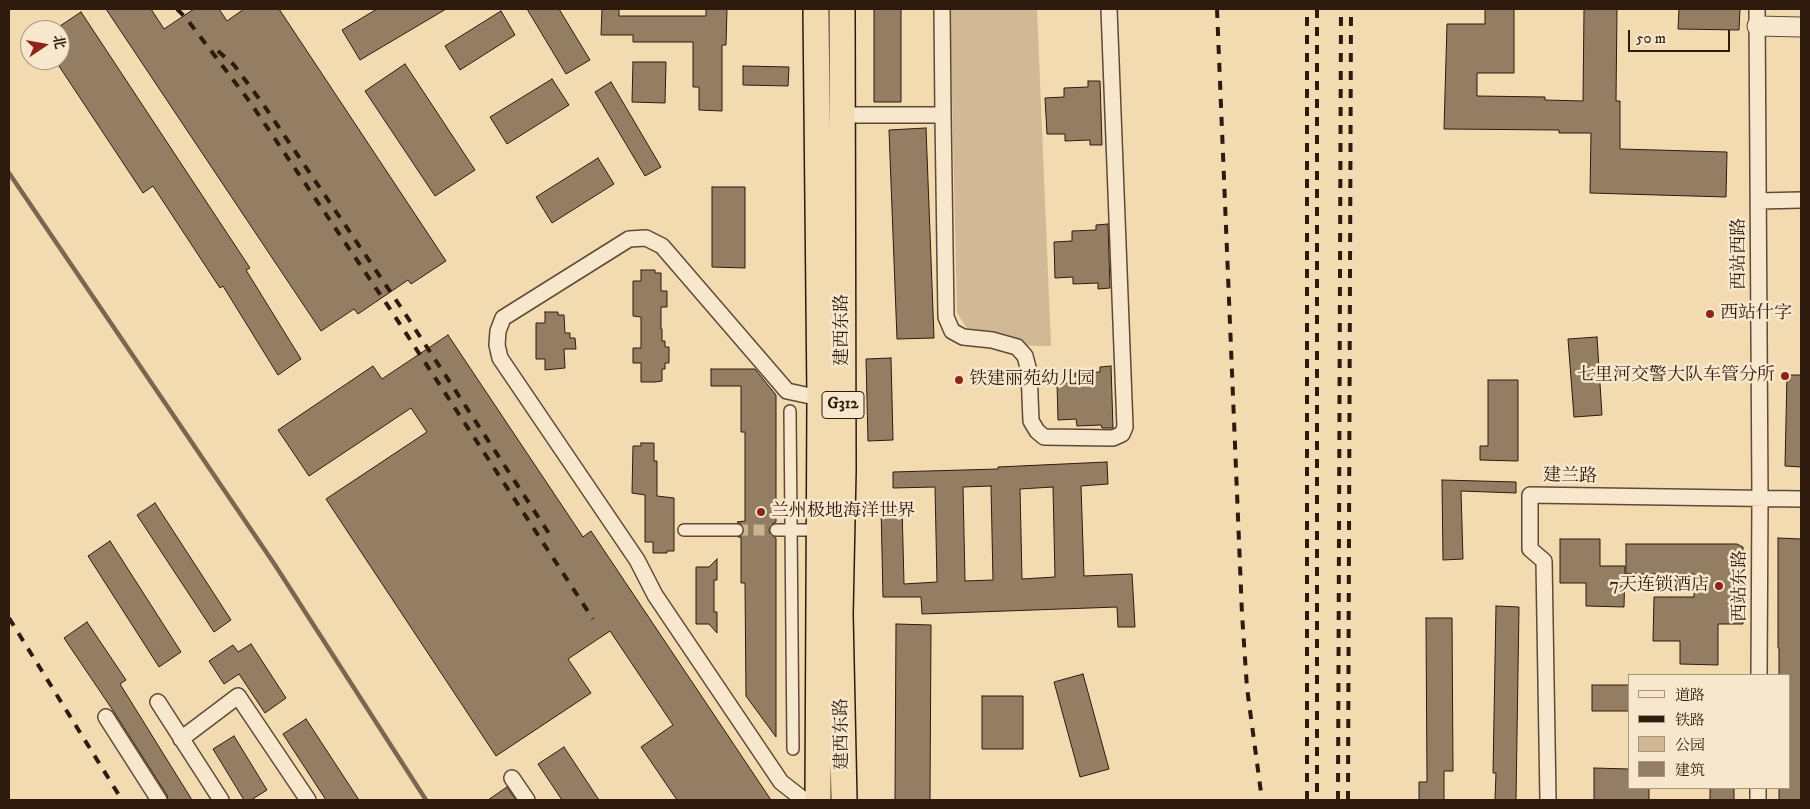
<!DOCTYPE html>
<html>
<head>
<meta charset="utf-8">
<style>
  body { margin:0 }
  #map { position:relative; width:1810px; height:809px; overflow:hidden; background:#f2dab1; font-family:"IM FELL DW Pica","Noto Serif SC",serif }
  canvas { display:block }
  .frame { position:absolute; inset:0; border:10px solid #2f1a0e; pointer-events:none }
  .legend { position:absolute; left:1628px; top:674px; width:162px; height:115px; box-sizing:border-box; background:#f7e7cc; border:1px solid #a79580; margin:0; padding:6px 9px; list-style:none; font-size:15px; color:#2f1a0e }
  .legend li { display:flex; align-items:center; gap:10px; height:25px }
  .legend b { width:25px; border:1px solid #a79580 }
  .north { position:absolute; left:20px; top:20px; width:50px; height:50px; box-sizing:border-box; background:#f7e7cc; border:1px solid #a79580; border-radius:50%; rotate:78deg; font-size:14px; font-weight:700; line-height:20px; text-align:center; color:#2f1a0e }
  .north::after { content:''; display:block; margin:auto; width:18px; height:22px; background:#8f2418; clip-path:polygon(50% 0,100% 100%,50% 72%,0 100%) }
  .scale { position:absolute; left:1628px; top:30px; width:102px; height:22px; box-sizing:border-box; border:2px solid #2f1a0e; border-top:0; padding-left:6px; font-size:15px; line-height:18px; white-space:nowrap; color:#2f1a0e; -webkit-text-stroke:4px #f7e7cc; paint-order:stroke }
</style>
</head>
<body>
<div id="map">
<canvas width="1810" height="809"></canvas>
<div class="frame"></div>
<ul class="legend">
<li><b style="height:6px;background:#f7e7cc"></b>道路</li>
<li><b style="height:6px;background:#2f1a0e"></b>铁路</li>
<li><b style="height:14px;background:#d1b995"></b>公园</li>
<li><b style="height:14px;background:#947e63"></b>建筑</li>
</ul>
<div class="north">北</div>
<div class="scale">50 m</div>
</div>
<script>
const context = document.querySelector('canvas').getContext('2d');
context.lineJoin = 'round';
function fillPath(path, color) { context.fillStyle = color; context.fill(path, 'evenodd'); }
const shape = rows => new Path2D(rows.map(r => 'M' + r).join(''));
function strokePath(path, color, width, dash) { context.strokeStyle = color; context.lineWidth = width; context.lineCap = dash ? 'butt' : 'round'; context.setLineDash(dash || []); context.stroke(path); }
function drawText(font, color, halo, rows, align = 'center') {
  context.font = font + ' "IM FELL DW Pica","Noto Serif SC",serif'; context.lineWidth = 5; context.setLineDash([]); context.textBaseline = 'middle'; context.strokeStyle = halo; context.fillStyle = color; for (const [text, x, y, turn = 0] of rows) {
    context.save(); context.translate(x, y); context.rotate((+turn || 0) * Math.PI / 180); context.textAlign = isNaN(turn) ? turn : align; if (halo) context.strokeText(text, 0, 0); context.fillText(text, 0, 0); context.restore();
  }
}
fillPath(shape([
  [950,9,1037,9,1051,346,978,345,957,313]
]), '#d1b995');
strokePath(shape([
  [9,173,275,565,426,800]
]), '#7c664f', 4.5);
const building = shape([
  [106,9,151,9,164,29,194,9,219,9,227,21,244,9,279,9,446,261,411,284,408,280,358,314,354,309,321,331,106,9],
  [377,9,446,9,360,60,342,30,377,9],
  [527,9,559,9,590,60,566,74,527,9],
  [602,9,619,9,619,16,706,16,706,9,727,9,726,45,722,45,722,111,699,110,699,87,693,87,693,42,633,42,633,35,601,35,602,9],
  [874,9,901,9,901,102,874,102,874,9],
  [1485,9,1514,9,1514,73,1477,73,1477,96,1545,97,1545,100,1583,101,1584,9,1617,9,1616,101,1620,101,1620,149,1727,152,1726,197,1590,193,1591,133,1559,133,1559,130,1444,129,1447,24,1485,24,1485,9],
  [1679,9,1740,9,1739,30,1678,29,1679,9],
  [501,11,515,35,460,70,445,46,501,11],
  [81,12,250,268,246,270,301,359,278,375,223,286,220,288,153,186,143,193,55,60,60,60,60,26,81,12],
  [633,62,666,62,665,103,632,102,633,62],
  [405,64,475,170,435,196,365,91,405,64],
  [743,66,789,67,788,86,743,85,743,66],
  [552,79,569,105,507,144,490,117,552,79],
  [1088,81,1100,81,1102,145,1090,145,1090,140,1065,141,1065,134,1047,134,1045,98,1064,97,1064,88,1088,87,1088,81],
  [611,82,661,167,645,176,595,92,611,82],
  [926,128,934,338,897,339,889,130,926,128],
  [598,158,614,184,552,223,536,197,598,158],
  [712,187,745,187,745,268,712,267,712,187],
  [1108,224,1110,288,1098,289,1098,283,1073,284,1073,277,1055,278,1054,242,1072,241,1072,231,1096,230,1096,225,1108,224],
  [641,270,655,270,655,273,661,273,661,291,667,291,667,307,661,307,661,329,662,329,662,341,665,341,665,347,669,347,669,363,665,363,665,369,662,369,662,381,655,382,641,382,641,363,633,363,633,348,641,348,641,317,633,316,633,281,641,281,641,270],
  [545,312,558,312,558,315,564,315,565,333,570,333,570,338,575,338,576,349,564,349,565,368,545,370,545,359,536,359,536,323,545,323,545,312],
  [448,335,583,537,591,531,771,800,677,800,641,747,673,725,610,631,568,659,591,693,496,756,326,499,427,432,411,408,309,476,278,430,373,366,382,379,448,335],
  [1597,337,1602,415,1574,417,1568,339,1597,337],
  [891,358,893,440,868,441,866,359,891,358],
  [1111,366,1113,428,1102,428,1101,425,1077,426,1076,419,1058,420,1057,383,1075,383,1075,373,1100,372,1100,367,1111,366],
  [711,369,755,369,776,395,776,522,772,524,769,530,770,534,776,538,776,737,746,696,745,583,741,583,741,537,738,537,743,534,744,530,741,524,737,522,745,521,745,432,741,432,741,386,711,386,711,369],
  [1787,375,1801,375,1801,467,1785,466,1787,375],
  [1488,380,1518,380,1518,461,1480,460,1480,446,1488,446,1488,380],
  [641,443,654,443,654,461,657,461,657,496,674,498,674,551,667,551,667,553,653,553,653,542,645,542,645,495,632,493,633,446,641,446,641,443],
  [1107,462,1108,484,1081,486,1084,576,1132,574,1135,627,1118,627,1117,607,922,614,921,597,883,597,881,507,902,506,904,584,937,582,935,487,893,488,893,472,998,469,998,467,1107,462],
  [991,486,993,580,965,581,963,487,991,486],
  [1053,487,1055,577,1022,579,1020,489,1053,487],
  [1442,480,1516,482,1516,493,1461,491,1463,559,1443,560,1442,480],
  [155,503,231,620,214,632,137,515,155,503],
  [1778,538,1801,539,1801,800,1779,800,1779,788,1789,788,1789,675,1779,675,1779,648,1778,648,1778,538],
  [1560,539,1600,539,1600,566,1625,566,1624,607,1586,606,1586,583,1560,583,1560,539],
  [110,541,181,652,159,667,88,556,110,541],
  [1626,544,1737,544,1743,547,1743,624,1718,624,1718,665,1680,664,1680,641,1653,641,1654,597,1694,597,1694,574,1626,574,1626,544],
  [717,559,717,580,714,580,714,612,717,612,717,633,709,624,696,624,696,567,709,567,717,559],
  [1496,606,1519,607,1516,800,1495,800,1496,773,1493,773,1496,606],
  [1426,618,1452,618,1453,771,1444,771,1444,800,1419,800,1419,782,1427,782,1426,618],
  [87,622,126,680,120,684,192,800,168,800,167,795,114,712,64,638,87,622],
  [896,624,931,625,930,800,895,800,896,624],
  [251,644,286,698,265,713,239,674,224,684,209,661,233,645,238,652,251,644],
  [1083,674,1109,769,1080,777,1054,682,1083,674],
  [1592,685,1629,685,1629,711,1592,711,1592,685],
  [982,696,1023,696,1023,749,982,749,982,696],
  [306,719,359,800,326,800,283,734,306,719],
  [234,736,267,790,251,800,244,800,213,749,234,736],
  [564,747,599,800,562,800,538,764,564,747],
  [1594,768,1629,769,1629,788,1649,788,1649,800,1594,800,1594,768],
  [507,787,516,800,488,800,507,787],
  [1710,788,1734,788,1734,800,1710,800,1710,788]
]);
fillPath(building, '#947e63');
strokePath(building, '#2f1a0e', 1);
strokePath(shape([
  [737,530,776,530]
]), '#cbb490', 11, [11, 5.5]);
const pedestrian = shape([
  [790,411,793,749],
  [684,530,737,530],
  [776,530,819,530]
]);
const minor = shape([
  [1757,9,1760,498,1759,675],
  [843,115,943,115,942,9],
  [943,115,946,317,952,331,963,337,992,340,1017,347,1025,356,1029,371,1031,421,1037,431,1044,437,1113,438,1122,434,1125,427,1109,9],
  [1758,201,1801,200],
  [158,702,221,800],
  [106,717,159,800],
  [181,739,238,696,308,800],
  [512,778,527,800],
  [804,800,781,782,655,595,637,560,500,358,497,345,498,331,503,318,629,239,646,238,662,246,787,391,820,398],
  [1548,800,1544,561,1530,549,1530,495,1801,499],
  [1758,800,1758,788]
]);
const tertiary = shape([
  [1757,26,1801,27]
]);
const trunk = shape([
  [816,9,820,398,818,800],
  [842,9,843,471,840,614,844,800]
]);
strokePath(pedestrian, '#604a37', 14);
strokePath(minor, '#604a37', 18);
strokePath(tertiary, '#604a37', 21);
strokePath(trunk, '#2f1a0e', 28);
strokePath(pedestrian, '#f7e7cc', 11);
strokePath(minor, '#f7e7cc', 15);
strokePath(tertiary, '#f7e7cc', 19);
strokePath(trunk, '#f2dab1', 25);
strokePath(shape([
  [177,9,186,18,250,102,392,312,593,619],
  [1217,9,1242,614,1247,688,1262,800],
  [1317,9,1317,800],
  [218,51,234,65,263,104,400,306,552,538],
  [9,618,122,800],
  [1307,800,1307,9],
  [1338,800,1341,9],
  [1348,800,1351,9]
]), '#2f1a0e', 4, [9, 9]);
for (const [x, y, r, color] of [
  [1710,314,5,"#8f2418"],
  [1785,376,5,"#8f2418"],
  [959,380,5,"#8f2418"],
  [761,512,5,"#8f2418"],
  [1719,586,5,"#8f2418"]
]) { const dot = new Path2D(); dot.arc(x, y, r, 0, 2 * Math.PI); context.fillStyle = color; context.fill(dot); strokePath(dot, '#f7e7cc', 2); }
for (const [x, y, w] of [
  [843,405,42]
]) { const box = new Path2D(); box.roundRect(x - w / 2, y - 13.5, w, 27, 4); context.fillStyle = '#f7e7cc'; context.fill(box); strokePath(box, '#2f1a0e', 1); }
drawText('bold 16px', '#2f1a0e', null, [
  ["G312",843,405]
]);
drawText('18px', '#2f1a0e', '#f7e7cc', [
  ["西站西路",1740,254,-90],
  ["建西东路",843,330,-90],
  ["建兰路",1570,477,1],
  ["西站东路",1741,586,-90],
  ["建西东路",843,734,-91]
]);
drawText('18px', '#2f1a0e', '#f7e7cc', [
  ["西站什字",1720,314],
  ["七里河交警大队车管分所",1775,376,"right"],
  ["铁建丽苑幼儿园",969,380],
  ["兰州极地海洋世界",771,512],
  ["7天连锁酒店",1709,586,"right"]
], 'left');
</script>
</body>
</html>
